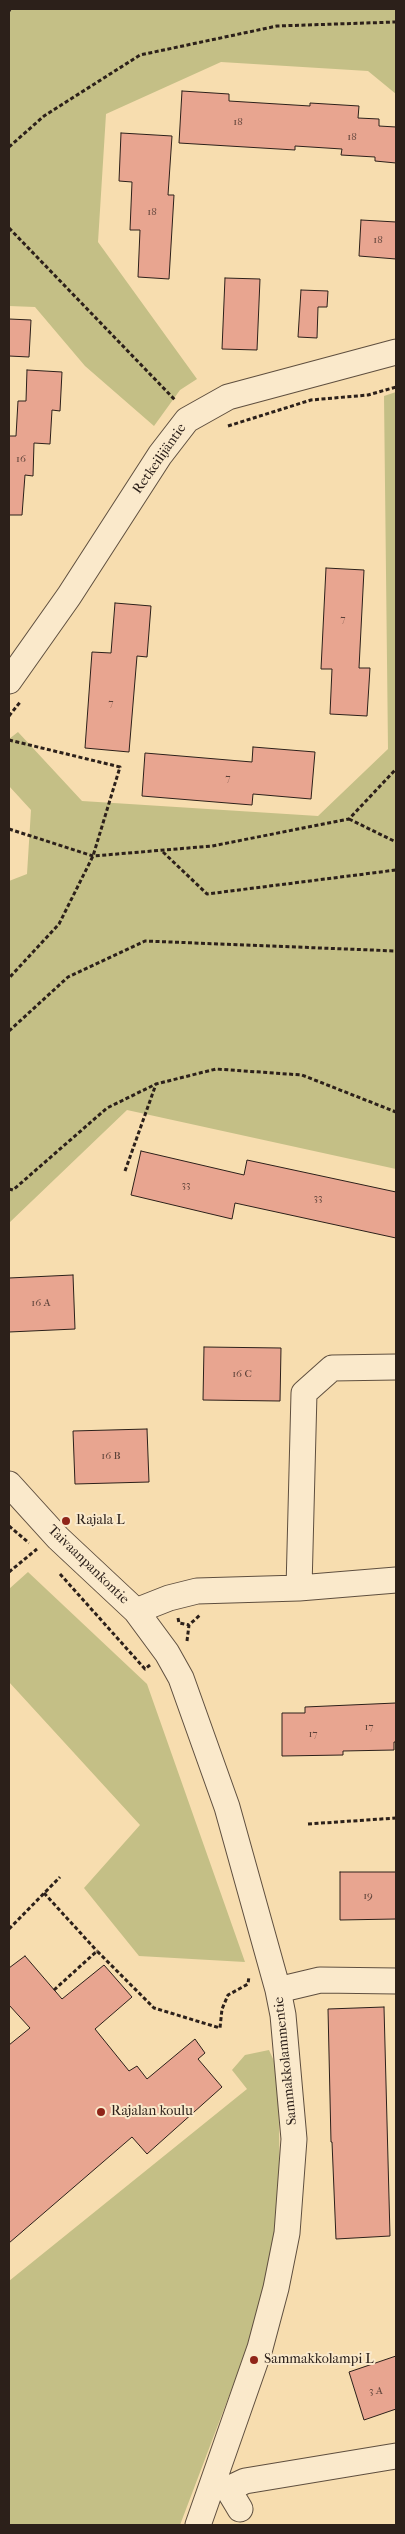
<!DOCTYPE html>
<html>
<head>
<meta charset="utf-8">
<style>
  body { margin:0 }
  #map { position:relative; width:405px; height:2534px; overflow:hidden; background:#f7ddaf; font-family:"IM FELL French Canon",serif }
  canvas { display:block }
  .frame { position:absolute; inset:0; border:10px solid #2c201a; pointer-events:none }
</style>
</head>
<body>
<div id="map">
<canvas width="405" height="2534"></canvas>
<div class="frame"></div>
</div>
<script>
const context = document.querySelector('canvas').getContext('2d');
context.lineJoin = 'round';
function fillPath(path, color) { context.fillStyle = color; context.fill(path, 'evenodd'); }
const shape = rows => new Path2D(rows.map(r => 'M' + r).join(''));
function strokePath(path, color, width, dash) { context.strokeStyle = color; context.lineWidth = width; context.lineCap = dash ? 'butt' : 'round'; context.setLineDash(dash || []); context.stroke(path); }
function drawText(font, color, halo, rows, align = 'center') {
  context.font = font + ' "IM FELL French Canon",serif'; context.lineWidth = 4; context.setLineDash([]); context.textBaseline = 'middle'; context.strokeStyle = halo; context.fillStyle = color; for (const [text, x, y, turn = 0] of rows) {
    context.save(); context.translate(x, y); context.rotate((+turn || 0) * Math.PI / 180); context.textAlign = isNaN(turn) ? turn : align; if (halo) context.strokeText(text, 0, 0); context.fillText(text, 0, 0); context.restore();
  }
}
fillPath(shape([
  [9,9,396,9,396,94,368,71,221,62,106,114,98,242,197,379,180,390,154,426,85,366,35,307,9,306],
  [396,392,396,1169,127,1110,9,1223,9,881,27,874,31,810,9,786,9,739,18,732,82,801,318,816,388,749,384,396],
  [28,1572,147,1684,245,1962,139,1956,84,1888,140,1825,9,1682,9,1589],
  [269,2050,278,2070,280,2188,274,2251,257,2322,180,2525,9,2525,9,2281,247,2089,232,2070,245,2055]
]), '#c4bf86');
const building = shape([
  [182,91,229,94,229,101,310,106,310,103,359,106,358,118,379,119,379,126,396,127,396,163,375,161,375,157,341,155,342,149,295,146,295,150,179,143,182,91],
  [121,133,172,136,168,195,174,195,169,279,138,277,140,230,130,230,132,182,119,181,121,133],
  [361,220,396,222,396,259,359,256,361,220],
  [225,278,260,279,257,350,222,349,225,278],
  [301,290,328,291,327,307,318,307,317,338,298,337,301,290],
  [9,319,31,320,29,357,9,356,9,319],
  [27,370,62,372,60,411,52,410,50,444,34,443,33,476,25,475,22,515,9,515,9,436,16,436,18,401,26,401,27,370],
  [326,568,364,570,359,668,370,668,367,716,330,714,332,669,321,669,326,568],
  [115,603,151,606,147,657,137,656,129,752,85,748,92,652,111,653,115,603],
  [253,747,315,752,311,799,253,794,252,805,142,796,145,753,252,762,253,747],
  [141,1151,244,1175,247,1160,396,1192,396,1238,235,1203,232,1219,131,1195,141,1151],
  [73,1275,75,1329,9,1332,9,1278,73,1275],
  [204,1347,281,1348,280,1401,203,1400,204,1347],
  [147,1429,149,1482,75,1484,73,1431,147,1429],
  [396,1703,396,1742,394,1742,394,1750,343,1751,343,1755,282,1756,282,1713,305,1713,305,1707,396,1703],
  [340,1872,396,1872,396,1919,340,1920,340,1872],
  [25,1956,62,1999,104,1965,132,1997,95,2029,129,2071,137,2066,147,2079,195,2039,205,2053,198,2059,222,2087,147,2154,132,2137,9,2243,9,2045,30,2028,9,2005,9,1968,25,1956],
  [384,2007,390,2236,336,2239,332,2142,331,2142,328,2009,384,2007],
  [396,2356,396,2409,364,2420,349,2372,396,2356]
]);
fillPath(building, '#e8a590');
strokePath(building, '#2c201a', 1);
const minor = shape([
  [9,681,69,596,160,455,187,420,228,397,396,352],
  [9,1484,58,1538,136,1611,167,1653,181,1678,227,1807,278,1990,283,2015,294,2139,287,2233,276,2288,260,2348,198,2525],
  [299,1588,304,1393,332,1368,396,1367],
  [136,1611,169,1598,197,1591,299,1588,396,1580],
  [278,1990,320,1980,396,1981],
  [214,2483,228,2489,240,2509],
  [228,2489,245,2481,396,2456]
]);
strokePath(minor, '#5f4f3f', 27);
strokePath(shape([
  [9,11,10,9],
  [9,147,44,116,140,55,277,26,396,22],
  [9,228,176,401],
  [228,426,311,400,368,395,396,387],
  [9,716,21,701],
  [9,740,120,767,93,856,59,924,9,978],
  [349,819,396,842],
  [9,829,93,856,212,846,349,819,396,769],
  [163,852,207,894,396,870],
  [9,1031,68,977,145,941,396,951],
  [125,1171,156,1084,216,1069,302,1075,396,1112],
  [9,1189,13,1190,107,1108,156,1084],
  [9,1526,29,1543],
  [9,1572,37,1549],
  [60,1574,145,1669,150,1665],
  [178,1618,179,1623,189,1625],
  [187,1641,189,1625,200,1615],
  [308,1824,396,1818],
  [44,1893,97,1951],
  [9,1929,60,1877],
  [54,1990,97,1951,154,2008,220,2028,222,2009,228,1995,248,1984,249,1976]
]), '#2c201a', 3, [4, 2.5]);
strokePath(minor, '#fae9cb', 25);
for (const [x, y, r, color] of [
  [66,1521,5,"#8f2418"],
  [101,2112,5,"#8f2418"],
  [254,2360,5,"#8f2418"]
]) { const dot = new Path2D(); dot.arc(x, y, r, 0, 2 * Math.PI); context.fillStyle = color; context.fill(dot); strokePath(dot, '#fae9cb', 2); }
drawText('11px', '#5b4138', null, [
  ["18",238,122],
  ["18",352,137],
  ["18",152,212],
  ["18",378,240],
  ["16",21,459],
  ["7",343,619],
  ["7",111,703],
  ["7",228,778],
  ["33",186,1185],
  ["33",318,1198],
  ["16 A",41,1303],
  ["16 C",242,1374],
  ["16 B",111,1456],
  ["17",369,1727],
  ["17",313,1734],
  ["19",368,1896],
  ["3 A",376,2391]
]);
drawText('14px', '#2c201a', '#fae9cb', [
  ["Retkeilijäntie",160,459,-55],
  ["Taivaanpankontie",88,1565,44],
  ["Sammakkolammentie",286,2061,-96]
]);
drawText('14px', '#2c201a', '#fae9cb', [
  ["Rajala L",76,1521],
  ["Rajalan koulu",111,2112],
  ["Sammakkolampi L",264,2360]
], 'left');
</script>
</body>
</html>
